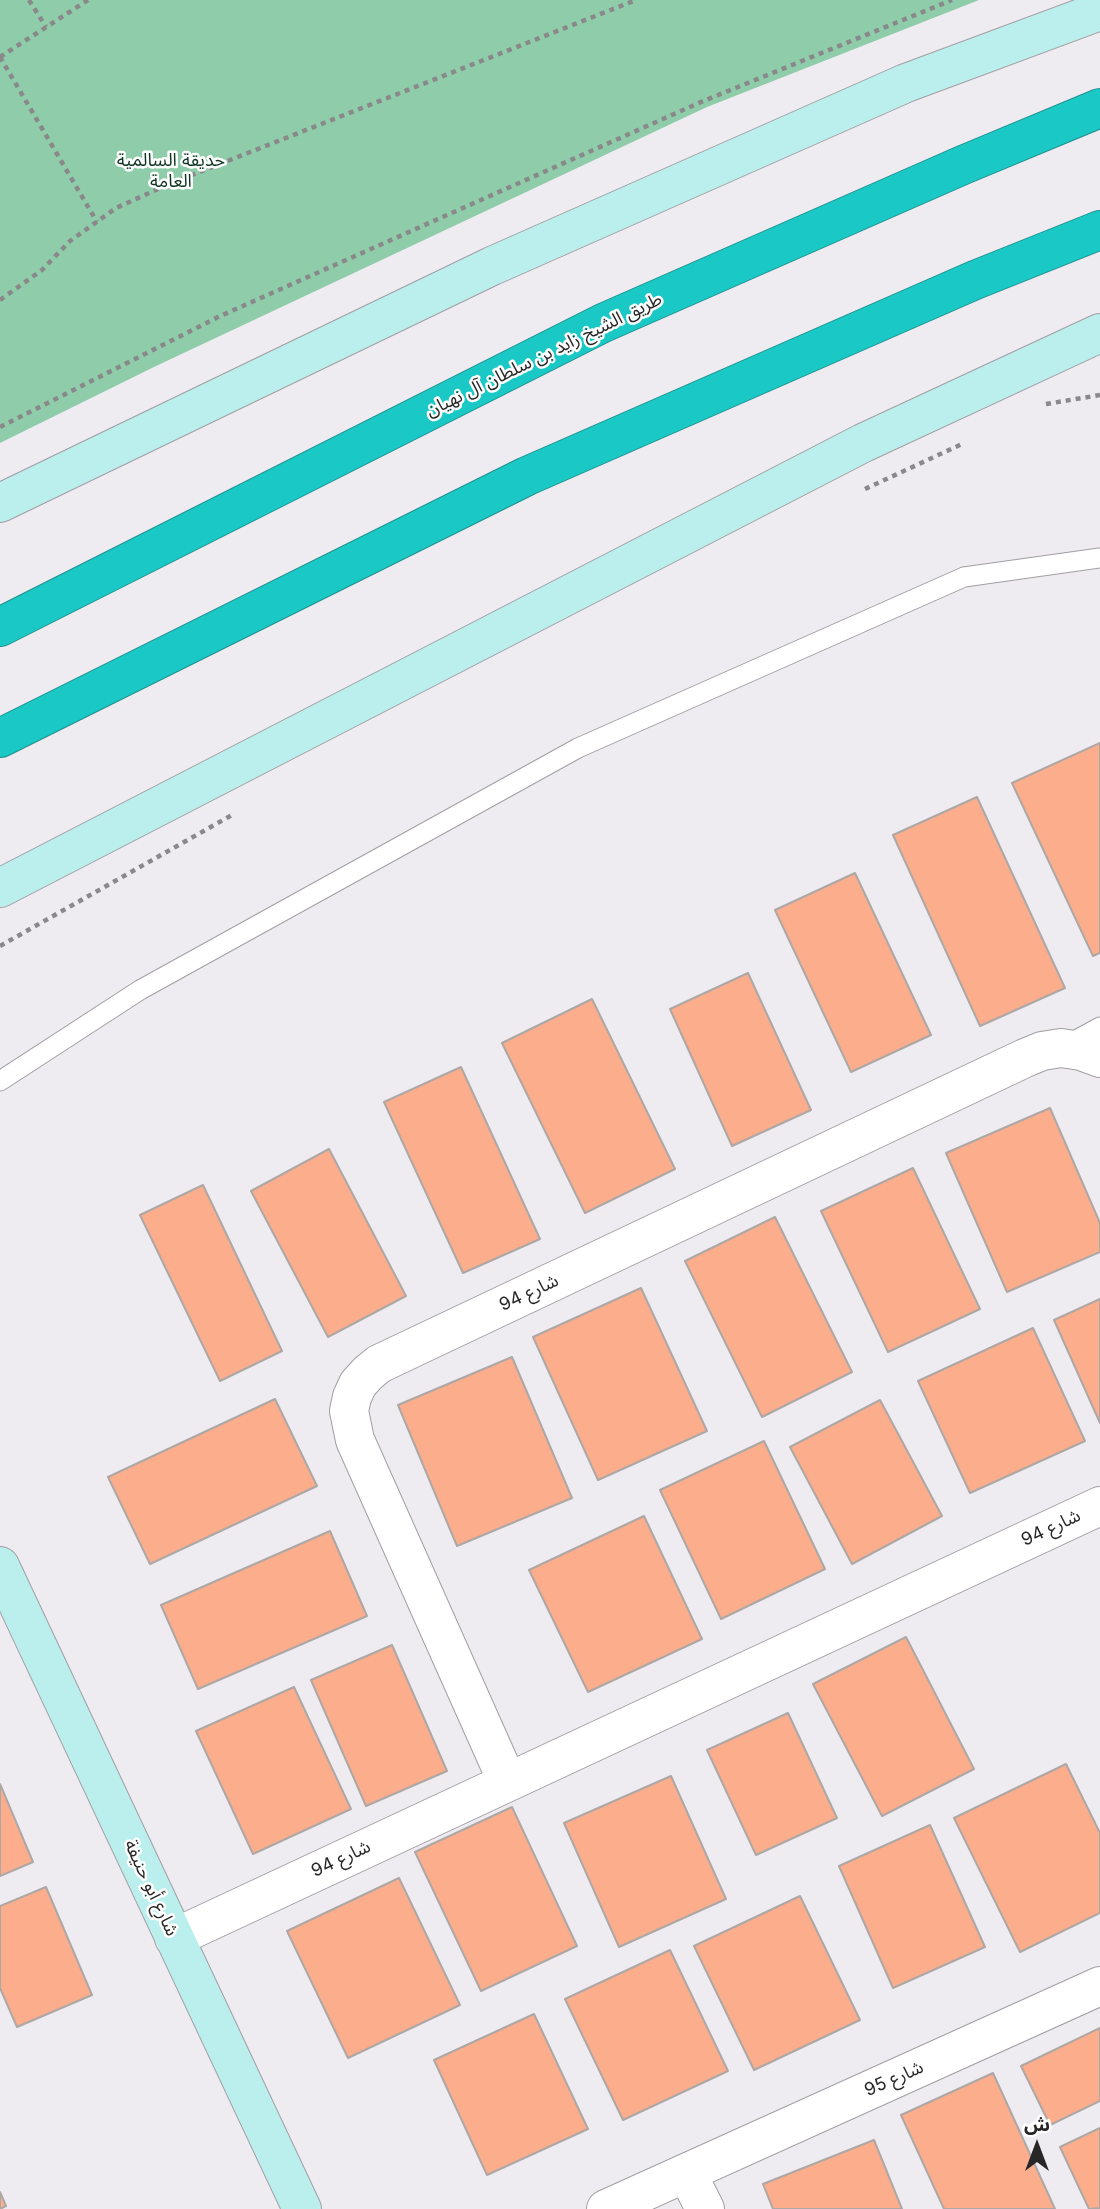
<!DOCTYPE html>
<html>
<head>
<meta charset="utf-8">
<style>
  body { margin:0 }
  #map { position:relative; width:1100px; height:2209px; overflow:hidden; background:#eeebf1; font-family:Inter,"Noto Sans Arabic",sans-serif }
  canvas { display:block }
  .north { position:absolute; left:1002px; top:2111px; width:70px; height:70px; -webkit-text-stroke:5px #fff; paint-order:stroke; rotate:0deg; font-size:19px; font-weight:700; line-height:28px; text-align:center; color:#272728 }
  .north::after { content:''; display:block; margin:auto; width:24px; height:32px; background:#272728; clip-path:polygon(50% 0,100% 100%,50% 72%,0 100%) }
</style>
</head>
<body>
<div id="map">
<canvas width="1100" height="2209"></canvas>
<div class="north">ش</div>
</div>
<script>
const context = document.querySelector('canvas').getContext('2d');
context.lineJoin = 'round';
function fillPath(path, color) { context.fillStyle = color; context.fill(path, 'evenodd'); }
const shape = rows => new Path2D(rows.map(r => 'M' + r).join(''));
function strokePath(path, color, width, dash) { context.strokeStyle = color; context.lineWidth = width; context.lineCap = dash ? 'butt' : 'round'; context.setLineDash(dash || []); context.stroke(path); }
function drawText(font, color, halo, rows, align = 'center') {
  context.font = font + ' Inter,"Noto Sans Arabic",sans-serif'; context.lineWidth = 5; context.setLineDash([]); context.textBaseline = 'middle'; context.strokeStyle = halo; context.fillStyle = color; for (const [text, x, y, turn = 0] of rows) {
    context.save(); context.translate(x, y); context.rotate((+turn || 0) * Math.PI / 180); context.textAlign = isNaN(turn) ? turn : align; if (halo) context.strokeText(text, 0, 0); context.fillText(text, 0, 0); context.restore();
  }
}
fillPath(shape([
  [0,0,979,0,707,107,156,366,0,443]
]), '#8fcca9');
const building = shape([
  [1100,743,1100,953,1093,956,1012,783,1100,743],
  [977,797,1065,988,980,1026,893,835,977,797],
  [855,873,931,1035,851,1072,775,910,855,873],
  [748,973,811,1110,732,1146,670,1009,748,973],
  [592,999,675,1169,585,1213,502,1043,592,999],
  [461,1067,540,1239,463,1273,384,1102,461,1067],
  [1050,1108,1100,1223,1100,1252,1007,1292,946,1153,1050,1108],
  [329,1149,406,1296,328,1337,251,1191,329,1149],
  [913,1168,980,1309,888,1352,821,1211,913,1168],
  [203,1185,282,1351,220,1381,140,1215,203,1185],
  [775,1217,852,1372,762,1417,685,1261,775,1217],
  [641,1288,707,1431,598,1480,533,1337,641,1288],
  [1100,1299,1100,1423,1054,1320,1100,1299],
  [1033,1328,1085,1441,970,1493,918,1381,1033,1328],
  [512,1357,572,1498,457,1546,398,1405,512,1357],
  [275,1399,317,1486,150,1564,108,1477,275,1399],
  [880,1400,942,1516,852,1564,790,1447,880,1400],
  [764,1441,825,1569,721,1619,660,1490,764,1441],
  [644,1516,702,1639,588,1692,529,1570,644,1516],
  [330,1531,367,1616,198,1689,161,1605,330,1531],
  [906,1637,974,1769,882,1816,813,1684,906,1637],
  [392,1645,447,1771,366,1806,311,1680,392,1645],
  [294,1687,351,1809,253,1854,196,1731,294,1687],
  [788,1713,837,1818,756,1855,707,1750,788,1713],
  [1066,1764,1100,1833,1100,1913,1020,1952,954,1818,1066,1764],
  [671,1776,726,1899,619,1947,564,1823,671,1776],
  [0,1784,33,1862,0,1876,0,1784],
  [512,1807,577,1946,481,1991,415,1852,512,1807],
  [930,1825,985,1947,893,1988,839,1866,930,1825],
  [399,1878,460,2005,348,2058,287,1931,399,1878],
  [46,1887,92,1995,17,2027,0,1988,0,1906,46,1887],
  [800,1896,860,2020,754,2070,694,1946,800,1896],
  [670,1950,728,2071,623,2120,565,1999,670,1950],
  [534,2014,588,2129,487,2175,434,2060,534,2014],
  [1100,2028,1100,2101,1050,2125,1021,2066,1100,2028],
  [993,2073,1055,2209,944,2209,901,2115,993,2073],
  [1100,2128,1100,2208,1089,2209,1060,2147,1100,2128],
  [874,2140,902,2209,773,2209,763,2184,874,2140],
  [0,2192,6,2206,0,2209,0,2192]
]);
fillPath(building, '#fcad8b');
strokePath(building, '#ada7a5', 2);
const lane = shape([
  [1065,1046,1100,1027],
  [0,1081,140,990,578,748,964,577,1100,558]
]);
const street = shape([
  [507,1781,355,1440,349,1411,352,1397,358,1384,368,1373,379,1364,1025,1058,1042,1051,1061,1048,1081,1051,1100,1058],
  [174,1938,1100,1506],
  [687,2173,705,2209],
  [606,2209,1100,1986]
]);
const secondary = shape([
  [0,503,492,266,906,83,1100,11],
  [0,888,863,443,1100,333],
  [0,1566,302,2209]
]);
const highway = shape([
  [0,627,603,323,963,165,1100,108],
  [0,738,527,476,975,280,1100,230]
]);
strokePath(lane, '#a19fa3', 21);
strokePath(street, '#a19fa3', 40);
strokePath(secondary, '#a19fa3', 40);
strokePath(highway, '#1f908e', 40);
strokePath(shape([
  [29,0,46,27],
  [0,57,97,222],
  [0,57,88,0],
  [0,300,42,270,70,241,116,208,169,184,636,0],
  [1046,404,1100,395],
  [0,427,218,317,701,102,952,0],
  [865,489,962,444],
  [0,946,232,815]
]), '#89888b', 4.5, [5, 5]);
strokePath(lane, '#fff', 19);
strokePath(street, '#fff', 38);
strokePath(secondary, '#baefee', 38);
strokePath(highway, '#1ac9c5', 38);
drawText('18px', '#0f3522', '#fff', [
  ["حديقة السالمية",171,161],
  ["العامة",171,182]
]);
drawText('18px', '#272728', '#fff', [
  ["طريق الشيخ زايد بن سلطان آل نهيان",544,355,-26],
  ["شارع 94",529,1293,-25],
  ["شارع 94",1051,1528,-25],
  ["شارع 94",341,1859,-25],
  ["شارع أبو حنيفة",151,1888,65],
  ["شارع 95",894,2079,-24]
]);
</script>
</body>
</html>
